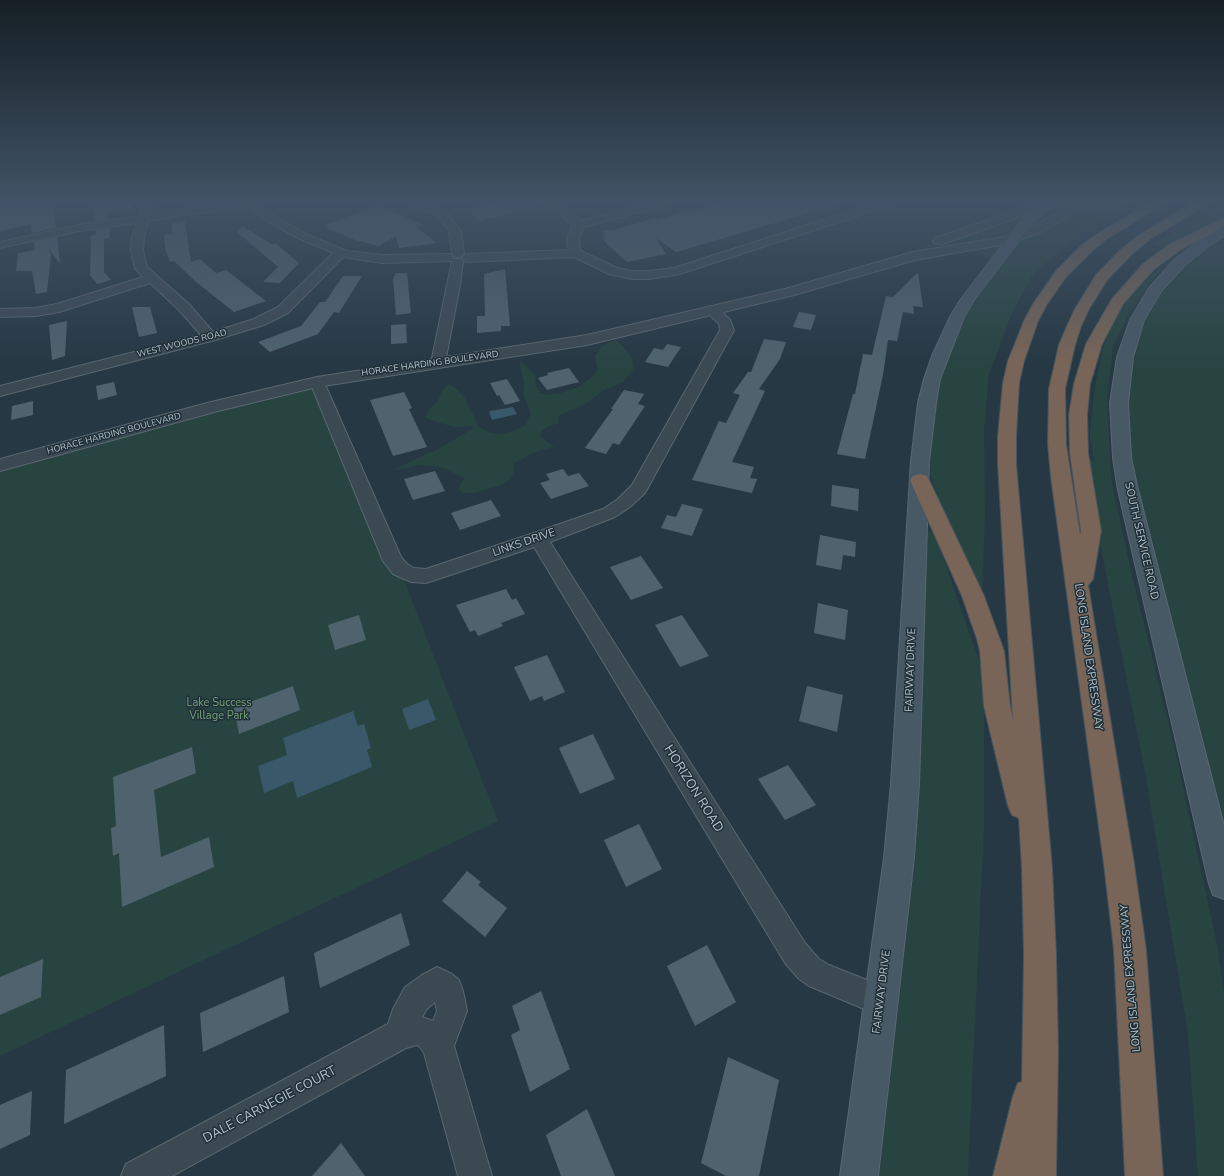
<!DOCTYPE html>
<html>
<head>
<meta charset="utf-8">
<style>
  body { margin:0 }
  canvas { display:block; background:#263843 }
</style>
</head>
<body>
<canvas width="1224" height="1176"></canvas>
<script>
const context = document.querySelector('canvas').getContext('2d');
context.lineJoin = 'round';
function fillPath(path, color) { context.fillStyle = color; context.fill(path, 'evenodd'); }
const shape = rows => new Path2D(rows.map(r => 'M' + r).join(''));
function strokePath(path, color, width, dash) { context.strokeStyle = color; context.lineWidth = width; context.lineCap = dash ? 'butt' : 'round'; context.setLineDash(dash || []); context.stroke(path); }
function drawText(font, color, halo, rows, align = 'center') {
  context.font = font + ' "Nunito Sans",sans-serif'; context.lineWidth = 3; context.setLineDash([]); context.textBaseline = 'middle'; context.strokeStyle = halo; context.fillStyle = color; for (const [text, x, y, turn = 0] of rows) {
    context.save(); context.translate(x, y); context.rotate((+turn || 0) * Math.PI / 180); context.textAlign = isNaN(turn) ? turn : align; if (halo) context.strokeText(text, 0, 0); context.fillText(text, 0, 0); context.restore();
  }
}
fillPath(shape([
  [1054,201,1088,201,1014,238,994,263,980,252,962,248,861,270,907,252],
  [1097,201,1134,201,1082,233,1033,274,1012,313,989,374,984,429,985,515,982,593,940,508,928,464,932,414,941,372,964,316,998,266,1019,241,1043,231],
  [1224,203,1224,219,1206,226,1168,246,1152,246,1184,225],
  [1224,233,1224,870,1127,464,1123,402,1141,317,1174,272],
  [1169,259,1134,304,1113,347,1107,398,1111,479,1132,576,1174,746,1217,945,1224,993,1224,1176,1198,1176,1188,1034,1146,777,1116,625,1092,501,1087,459,1094,461,1090,436,1095,386,1103,349,1113,323,1131,295],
  [615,340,622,345,632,358,634,368,623,382,606,389,585,404,558,416,559,423,549,426,542,431,541,437,554,447,535,452,516,462,514,465,513,474,509,480,501,485,474,493,463,493,459,490,460,484,465,478,441,467,420,465,393,470,442,447,472,429,472,426,455,427,430,420,426,417,428,411,437,402,443,390,448,384,455,388,464,397,479,427,490,433,501,434,515,431,525,425,531,414,523,393,524,384,520,365,520,360,535,375,536,386,541,393,547,395,558,394,578,387,589,380,598,370,595,357,601,347],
  [317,382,400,570,498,821,0,1056,0,464],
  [927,530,935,535,984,675,984,827,968,1171,968,1176,879,1176,916,852,922,636]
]), '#284441');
fillPath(shape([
  [513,407,517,414,492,420,489,412,490,411],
  [428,699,436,720,409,730,402,709],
  [353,711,358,726,364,724,371,748,367,750,372,767,297,798,293,781,264,793,258,766,287,755,283,738]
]), '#39586a');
fillPath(shape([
  [0,201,53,201,56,228,32,233,31,224,0,231],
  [94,201,133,201,133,208,107,213,108,219,95,221],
  [504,201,538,201,539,205,481,221,476,219,469,210],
  [723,201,835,201,836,205,676,252,656,238,666,254,627,262,604,241,603,230,614,230,655,218,657,220,690,210,692,212],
  [379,205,423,225,416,227,437,243,399,248,396,236,379,246,355,240,327,228,329,227,325,225],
  [185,221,191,262,200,259,216,273,226,270,266,301,234,312,195,281,174,261,170,262,165,248,164,235,172,234,171,224],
  [242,226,272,244,275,243,299,263,280,283,263,282,278,267,237,232],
  [109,228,110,238,104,239,104,272,111,280,97,284,90,275,91,236,96,235,96,230],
  [57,237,60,264,49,249,51,255,47,292,36,294,32,271,16,271,18,253,35,250,34,242],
  [505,269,510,326,501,326,501,331,477,333,477,316,485,316,484,274],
  [918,272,923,307,913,306,914,314,903,312,897,341,888,340,883,375,865,459,837,454,853,394,855,394,863,354,872,355,886,296,893,297],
  [396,273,407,273,411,313,396,315,393,279],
  [343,276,362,276,339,313,334,312,318,334,270,352,258,342,301,326,320,302,325,302],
  [132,307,150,307,157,333,139,337],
  [799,312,816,315,811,330,793,327],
  [67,321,65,356,52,360,49,325],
  [406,324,407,343,391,344,391,325],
  [764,339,786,342,780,359,759,389,765,391,732,462,754,467,750,478,757,479,752,493,692,480,719,421,726,423,740,395,733,393,748,372,751,372],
  [667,344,681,347,668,367,645,362,654,348,663,350],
  [569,368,579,382,547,390,538,378,548,375,547,373],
  [507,379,520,401,505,405,499,395,497,396,490,383],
  [114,382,117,395,98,400,96,386],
  [624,390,644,394,638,404,645,406,619,445,613,443,606,454,585,448,613,409,611,409],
  [404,392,412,408,409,409,427,447,393,456,370,400],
  [33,401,33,415,11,420,12,406],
  [563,469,568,476,579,473,589,486,551,499,540,483,550,480,546,474],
  [435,471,445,491,413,500,404,479],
  [832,485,859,489,858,511,831,506],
  [491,500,501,516,460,530,451,513],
  [682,504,703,509,692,536,661,528,667,515,676,517],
  [820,535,856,542,855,557,843,555,841,570,816,565],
  [641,556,663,588,631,600,610,567],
  [506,589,512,600,516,598,525,614,501,623,503,626,478,636,475,630,470,632,456,605],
  [818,603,848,610,845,640,814,633],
  [359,615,366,640,335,650,328,625],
  [682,615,709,656,680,667,655,625],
  [547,655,565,692,544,701,542,696,530,701,514,667],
  [293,686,300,710,239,734,234,708],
  [807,686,843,695,837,732,799,721],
  [593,734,615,779,580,794,559,748],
  [192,747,196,773,154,790,161,857,209,837,214,867,122,907,119,853,113,856,111,828,116,826,113,777],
  [788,765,816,805,785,820,758,779],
  [639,824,662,869,626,887,604,840],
  [467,871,481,882,478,885,507,908,485,937,442,901],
  [401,913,410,945,320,988,314,953],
  [707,945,736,1002,695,1026,667,966],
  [43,959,41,997,0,1015,0,977],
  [284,976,289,1012,203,1052,200,1013],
  [541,991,570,1069,530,1092,511,1035,520,1030,512,1006],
  [164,1025,166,1076,64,1124,66,1070],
  [728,1057,779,1080,759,1176,726,1176,701,1163],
  [32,1091,30,1135,0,1149,0,1105],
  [587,1109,615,1176,561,1176,546,1135],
  [341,1143,365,1176,312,1176]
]), '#4f636e');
const minor = shape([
  [142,201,152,201,153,204,150,214,238,201,253,201,268,213,306,234,347,251,382,255,448,254,452,255,453,259,461,259,463,262,460,285,445,363,443,366,438,367,433,366,431,363,452,261,382,263,343,257,288,313,264,325,215,340,0,396,0,386,201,335,179,310,150,283,59,312,36,316,0,317,0,309,36,308,57,304,143,277,135,268,131,251,132,237,137,223,79,231,0,248,0,242,79,225,139,216,143,204,142,201],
  [246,206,260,217,298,238,333,253,278,307,254,319,213,332,189,304,147,267,143,251,144,237,148,221,246,206],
  [404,201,419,201,440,209,448,214,461,231,464,253,462,256,458,257,454,256,452,253,449,231,440,218,432,213,405,203,404,201],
  [539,201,552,201,568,209,581,221,657,201,675,201,674,203,584,227,580,235,579,244,581,251,617,268,632,271,649,271,674,268,882,201,898,201,897,203,680,274,649,279,632,279,609,274,574,257,468,262,464,261,462,258,464,255,468,254,569,250,567,244,568,235,573,226,560,213,539,201],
  [712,306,717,307,730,320,734,330,645,493,630,507,615,517,550,542,805,943,819,959,829,965,892,990,896,1001,892,1012,881,1016,809,986,799,979,785,963,534,547,426,583,411,582,393,574,383,561,310,382,312,379,317,378,322,379,324,382,401,557,407,564,414,568,426,569,531,534,603,509,618,499,632,485,720,330,719,324,705,310,707,307,712,306],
  [437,967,452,974,459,980,463,991,467,1011,454,1046,492,1176,458,1176,424,1053,420,1047,417,1045,406,1048,172,1176,121,1176,126,1164,388,1024,393,1009,405,987,422,975,437,967],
  [435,1002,437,1011,433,1021,422,1017,427,1009,435,1002]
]);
const tertiary = shape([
  [1043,201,1058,202,1056,204,943,244,935,244,933,241,935,238,1043,201],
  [1079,201,1094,201,1092,203,1041,232,1012,243,915,260,794,295,587,345,317,387,218,411,0,471,0,459,207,403,317,377,587,335,785,289,913,252,1005,237,1033,226,1079,201]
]);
const secondary = shape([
  [1046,201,1060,201,1033,222,974,300,964,317,940,379,936,403,929,461,919,784,914,858,878,1176,840,1176,884,858,891,784,911,461,918,403,924,379,932,356,950,317,961,299,1025,216,1046,201],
  [1224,227,1224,236,1211,244,1185,265,1162,290,1144,320,1133,357,1128,403,1131,458,1138,490,1224,826,1224,899,1213,895,1209,884,1118,490,1113,458,1110,403,1117,357,1130,320,1149,288,1175,259,1203,238,1224,227]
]);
const motorway = shape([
  [1153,201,1168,201,1105,240,1092,251,1066,277,1047,304,1038,321,1024,361,1019,383,1016,436,1016,464,1052,868,1056,955,1058,1050,1056,1176,993,1176,1013,1096,1018,1083,1022,1082,1024,955,1022,868,1019,818,1012,815,1008,806,984,706,980,651,977,639,962,596,910,480,913,476,920,474,927,476,984,596,1004,651,1010,706,1013,720,998,464,998,436,1003,383,1008,361,1024,321,1033,304,1056,271,1082,245,1097,234,1153,201],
  [1197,201,1212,201,1150,239,1130,256,1107,280,1089,309,1081,326,1075,345,1065,389,1066,444,1080,535,1081,531,1070,453,1069,415,1074,384,1086,344,1112,299,1143,264,1170,244,1224,218,1224,227,1180,250,1153,270,1123,304,1102,344,1090,384,1087,415,1088,453,1101,531,1093,579,1088,585,1134,864,1146,950,1163,1176,1125,1176,1114,950,1104,864,1051,477,1048,444,1049,389,1059,345,1067,326,1075,309,1096,275,1120,250,1142,233,1197,201]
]);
strokePath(minor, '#596770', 2);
strokePath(tertiary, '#596770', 2);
strokePath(secondary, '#596770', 2);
strokePath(motorway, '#45545d', 2);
fillPath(minor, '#3b4952');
fillPath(tertiary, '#3b4952');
fillPath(secondary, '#485966');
fillPath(motorway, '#796557');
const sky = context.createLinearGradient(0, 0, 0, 366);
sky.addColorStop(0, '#151f25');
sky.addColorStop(0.55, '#415366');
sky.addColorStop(1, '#41536600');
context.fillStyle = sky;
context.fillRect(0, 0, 1224, 366);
drawText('9px', '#b8c4cc', '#1f2f38', [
  ["WEST WOODS ROAD",182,344,-14],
  ["HORACE HARDING BOULEVARD",430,364,-8],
  ["HORACE HARDING BOULEVARD",114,434,-15]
]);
drawText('11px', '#b8c4cc', '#1f2f38', [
  ["SOUTH SERVICE ROAD",1141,541,77],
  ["LINKS DRIVE",524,543,-19],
  ["LONG ISLAND EXPRESSWAY",1088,657,82],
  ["FAIRWAY DRIVE",911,670,-88],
  ["LONG ISLAND EXPRESSWAY",1131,978,-95],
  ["FAIRWAY DRIVE",882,992,-83]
]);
drawText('11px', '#75a376', '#1f2f38', [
  ["Lake Success",219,703],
  ["Village Park",219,716]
]);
drawText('13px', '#b8c4cc', '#1f2f38', [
  ["HORIZON ROAD",693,789,58],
  ["DALE CARNEGIE COURT",270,1105,-28]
]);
</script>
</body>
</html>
